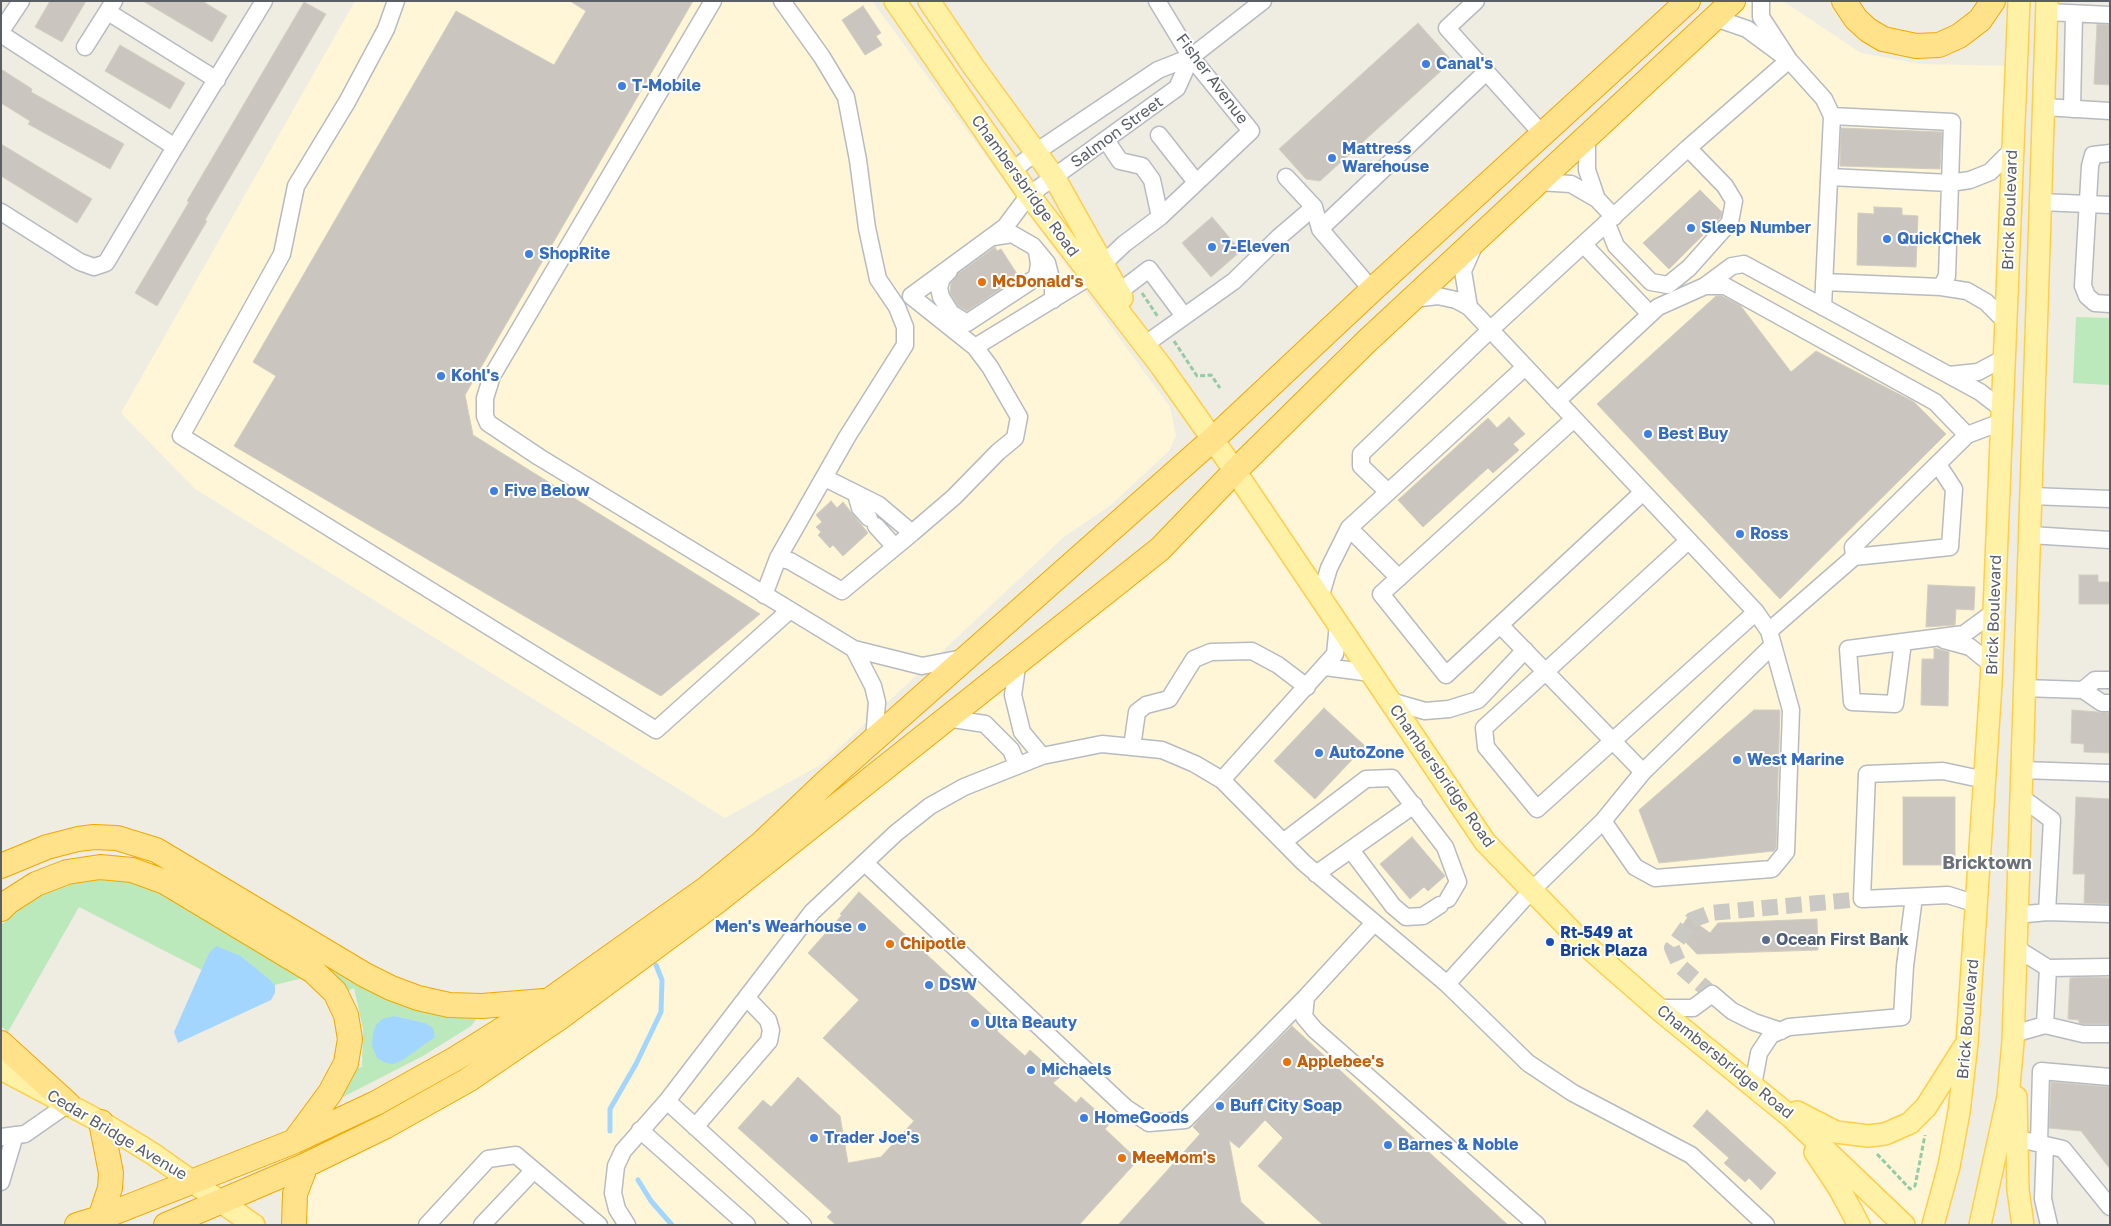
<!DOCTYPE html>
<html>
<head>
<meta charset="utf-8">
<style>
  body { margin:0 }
  #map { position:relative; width:2111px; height:1226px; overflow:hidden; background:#efece2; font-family:"Golos Text",sans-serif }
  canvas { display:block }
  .frame { position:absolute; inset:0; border:2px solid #5a5f65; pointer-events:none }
</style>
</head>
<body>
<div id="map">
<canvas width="2111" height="1226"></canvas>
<div class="frame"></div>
</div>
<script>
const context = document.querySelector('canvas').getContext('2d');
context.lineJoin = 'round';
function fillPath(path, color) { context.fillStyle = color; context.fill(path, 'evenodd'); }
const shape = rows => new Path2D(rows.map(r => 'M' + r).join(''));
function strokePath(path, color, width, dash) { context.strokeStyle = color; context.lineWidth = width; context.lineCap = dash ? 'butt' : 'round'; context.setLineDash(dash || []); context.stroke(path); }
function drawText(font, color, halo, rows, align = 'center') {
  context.font = font + ' "Golos Text",sans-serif'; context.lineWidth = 4; context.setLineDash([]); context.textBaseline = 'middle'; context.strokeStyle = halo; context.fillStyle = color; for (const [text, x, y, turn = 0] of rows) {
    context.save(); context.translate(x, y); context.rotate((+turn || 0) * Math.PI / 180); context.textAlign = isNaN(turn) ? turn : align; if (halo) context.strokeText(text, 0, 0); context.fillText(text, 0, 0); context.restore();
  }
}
fillPath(shape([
  [355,1,872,1,1170,407,1176,436,1169,451,1111,505,1064,537,822,764,725,818,195,489,121,413],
  [1733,1,1783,1,1861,53,1921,64,2016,66,1967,1043,1933,1225,294,1225,306,1165,468,1080,1160,549]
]), '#fff6d7');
fillPath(shape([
  [2076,317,2110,318,2110,385,2073,383],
  [96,878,124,880,159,890,303,978,275,985,241,956,209,953,202,970,79,907,8,1032,1,1026,1,925,29,901,44,892,75,881],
  [213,893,478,1017,471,1026,423,1056,341,1098,355,1068,362,1067,363,1029,354,988,344,993],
  [395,1016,425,1023,435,1036,420,1045]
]), '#bce9bc');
fillPath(shape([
  [216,946,241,956,269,979,275,985,275,993,271,1000,178,1043,174,1032,209,953],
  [395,1016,425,1023,433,1028,435,1037,403,1060,393,1064,386,1063,377,1058,372,1045,373,1033,376,1025,382,1019]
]), '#a2d6ff');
strokePath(shape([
  [610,1131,610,1109,636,1064,661,1012,662,980,656,965],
  [638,1180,651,1201,672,1225]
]), '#a2d6ff', 5);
const building = shape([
  [50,1,86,1,62,42,35,27,50,1],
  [143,1,202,1,227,16,212,42,143,1],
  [570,1,693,1,465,395,473,435,760,614,661,696,234,446,276,376,253,362,456,11,554,65,586,11,570,1],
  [304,2,326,14,205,220,207,221,157,306,135,293,189,202,187,201,304,2],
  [863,6,881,33,876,36,882,45,865,55,842,20,863,6],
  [1418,23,1452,61,1320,181,1306,179,1279,149,1418,23],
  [2097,24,2110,25,2110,85,2094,84,2097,24],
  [120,45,185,83,170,109,105,71,120,45],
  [1,69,32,89,31,92,124,144,110,169,28,124,30,121,1,103,1,69],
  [1841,128,1942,132,1940,169,1840,166,1841,128],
  [1,144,92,199,77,223,1,176,1,144],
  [1700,190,1722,212,1721,217,1669,269,1643,243,1700,190],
  [1874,207,1902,208,1902,215,1918,216,1916,267,1857,265,1858,213,1874,214,1874,207],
  [1212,217,1241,251,1211,277,1182,243,1212,217],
  [995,247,997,251,1001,249,1019,277,967,311,958,306,950,293,951,283,959,273,995,247],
  [1716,296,1722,296,1740,305,1791,372,1816,351,1914,402,1946,434,1780,599,1597,404,1716,296],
  [1509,417,1525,434,1513,444,1519,450,1493,473,1488,468,1423,527,1398,500,1488,418,1497,428,1509,417],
  [831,501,837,508,843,502,868,533,843,556,833,545,830,548,818,535,821,532,816,527,822,522,816,515,831,501],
  [2079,575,2098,575,2098,582,2110,582,2110,604,2079,604,2079,575],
  [1928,585,1975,587,1974,610,1956,609,1955,625,1926,627,1928,585],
  [1934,648,1949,652,1948,706,1921,705,1922,659,1934,659,1934,648],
  [1324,708,1365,746,1315,799,1274,761,1324,708],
  [1754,710,1780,710,1776,848,1774,851,1659,863,1639,810,1754,710],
  [2072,710,2110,713,2110,753,2084,752,2084,744,2071,743,2072,710],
  [1903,797,1955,797,1955,865,1903,865,1903,797],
  [2076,797,2110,799,2110,904,2084,903,2085,874,2073,874,2076,797],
  [1412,837,1445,876,1428,891,1424,887,1410,899,1380,864,1412,837],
  [859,892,1003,1025,997,1031,1025,1056,1030,1050,1060,1077,1053,1083,1076,1103,1081,1097,1110,1123,1105,1129,1138,1160,1079,1225,836,1225,827,1217,832,1212,738,1128,763,1100,771,1107,798,1077,840,1116,848,1163,881,1157,914,1121,823,1038,859,1000,808,953,842,915,840,914,859,892],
  [1688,917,1710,933,1718,923,1817,919,1818,950,1697,954,1677,933,1688,917],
  [2089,977,2110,978,2110,1024,2084,1024,2079,1023,2079,1020,2068,1019,2070,978,2089,977],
  [1292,1026,1508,1225,1323,1225,1258,1166,1283,1138,1265,1120,1239,1148,1229,1140,1241,1202,1266,1225,1118,1225,1200,1134,1193,1127,1198,1121,1292,1026],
  [2051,1082,2110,1087,2110,1169,2081,1131,2049,1128,2051,1082],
  [1707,1110,1776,1173,1761,1190,1749,1178,1745,1182,1724,1163,1729,1158,1693,1126,1707,1110]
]);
fillPath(building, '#cac6bf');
strokePath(building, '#d4cec0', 1);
strokePath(shape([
  [1712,994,1680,966,1672,948,1692,920,1710,913,1862,899]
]), '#cac9c3', 16, [16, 8]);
const minor = shape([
  [396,1,386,29,347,102,296,186,282,254,181,436,656,730,790,610],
  [713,1,492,376,485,398,485,416,488,423,539,457,854,649,922,666,963,658],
  [1157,1,1191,57,1251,131,1160,217],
  [1476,1,1447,28,1543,135],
  [108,12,217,80],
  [2047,12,2110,15],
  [1715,18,1747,29,1789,60,1761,17,1761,1],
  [1,31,21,1],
  [1,34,175,147,264,1],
  [85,47,114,1],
  [2044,107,2110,111],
  [2072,109,2074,14],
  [1159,135,1196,182],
  [1587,137,1587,170,1597,199],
  [2110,153,2093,155,2090,166,2083,286,2087,296,2095,303,2110,304],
  [1012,171,1036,152,1158,70,1191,57,1263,1],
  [1286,177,1314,207,1320,229,1372,290],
  [1830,177,1950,183,1970,180,1990,172,2012,150],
  [1538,182,1571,184,1597,199,1614,217],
  [2041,202,2110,205],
  [1,212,80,262,94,267,106,263,175,147],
  [1607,224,1616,246,1651,282,1668,285,1689,268,1730,222,1734,201,1725,186,1688,148],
  [1320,229,1485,73],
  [993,237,1012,234,1033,246,1047,263,1053,286,1053,300],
  [1584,245,1650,314],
  [1103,264,1124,244,1160,217,1152,180,1142,166,1120,161,1106,140],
  [949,271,942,278,939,288,941,297,951,313,967,323,1037,277,1039,264,1037,251],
  [1091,276,975,347,911,296,1005,227,1029,195,1177,88,1191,57],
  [1824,282,1941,287,1947,276,1952,122,1832,116],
  [1705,286,1732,266,1744,264,1980,392,2002,409],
  [1941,287,1967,291,1986,302,2005,321],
  [1119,292,1149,269,1184,316],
  [1412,299,1438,296,1456,300,1469,307,1463,271,1474,246],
  [1147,343,1234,281,1279,237,1314,207],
  [1949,375,1978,372,2004,358],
  [1557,401,1658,307,1705,286,1725,286,1935,402,1967,435,1853,547,1854,557,1950,547,1954,489,1939,466],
  [1574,419,1381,594,1446,675,1643,492],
  [1967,435,2001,422],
  [1388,492,1361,466,1361,454,1490,330,1688,148,1789,60,1824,99,1832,116,1823,307],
  [856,494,860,508,869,518],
  [2031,496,2110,499],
  [876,526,895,547],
  [912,533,954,497,998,452,1015,438,1019,417,990,367,975,347],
  [2030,535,2110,540],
  [1688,541,1484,728,1486,747,1537,809,1756,612],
  [778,558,790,561,842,591,912,533,879,505,825,478],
  [1399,578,1349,528,1525,367],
  [764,595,778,558,847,437,905,345,905,327,897,307,878,279,867,228,858,160,846,97,822,57,782,1],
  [1320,598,1329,568,1349,528],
  [1500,625,1643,772],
  [1769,631,1854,557],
  [1944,640,1970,647,1992,665],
  [1903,642,1895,704,1852,702,1848,649,1964,634,1994,612],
  [854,649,873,686,877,702,874,740],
  [1018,660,1013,695,1022,732,1042,756],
  [1325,667,1371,673],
  [2023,688,2083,690,2102,703,2110,703],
  [2083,690,2095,680,2110,680],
  [1390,701,1425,711,1449,709,1478,700,1525,650],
  [947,718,985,724,1011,750,1017,764],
  [1132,747,1137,712,1146,705,1169,699,1194,659,1211,652,1252,651,1278,665,1307,687],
  [2022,770,2110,773],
  [1222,780,1335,654,1338,624],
  [1603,821,1635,867,1655,878,1772,869,1786,852,1791,710,1773,645],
  [1283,842,1366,779,1392,778,1445,847,1458,882,1448,899],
  [1351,850,1393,906,1406,917,1423,916,1440,905],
  [865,863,1126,1108,1149,1123,1185,1120,1306,997],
  [1316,874,1414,805],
  [1977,904,1948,895,1862,899,1867,774,1943,771,1985,780],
  [2047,912,2110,914],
  [2017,915,2047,912,2052,820,2021,797],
  [1374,923,1306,997,1304,1017,1315,1030,1537,1225],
  [2048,968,2110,967],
  [1447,984,1531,891,1603,821,1643,772,1773,645,1769,631,1756,612,1469,307],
  [1658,1008,1693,1008,1712,994,1732,1011,1754,1022,1781,1031],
  [2045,1025,2083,1034,2110,1034],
  [2013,1034,2045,1025,2048,968,2016,948],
  [1753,1085,1759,1053,1771,1035,1789,1027,1902,1017,1905,966,1914,897],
  [667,1101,803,1225],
  [695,1127,769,1041,771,1030,768,1020,747,998],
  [640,1130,747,1225],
  [1,1137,25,1134,68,1104],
  [2028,1141,2063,1149,2110,1207],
  [2039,1143,2041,1071,2110,1077],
  [2045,1145,2043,1199,2049,1225],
  [1,1182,15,1135],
  [427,1225,488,1159,516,1155,599,1225],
  [482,1225,534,1170],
  [627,1225,617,1209,613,1193,616,1166,623,1151,667,1101,812,912,896,833,930,806,964,787,1042,756,1102,744,1162,750,1195,764,1222,780,1304,863,1447,984,1528,1063,1573,1093,1691,1155,1766,1225]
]);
const major = shape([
  [895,1,1029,195,1161,366,1235,471,1485,842,1581,941,1662,1012,1791,1117,1904,1225],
  [929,1,973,66,1054,177,1122,298],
  [1,1069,101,1122,153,1154,254,1225],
  [2016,1097,2018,1190,2023,1225],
  [1797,1112,1836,1132,1868,1136,1885,1134,1910,1123,1926,1107,1964,1047],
  [1815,1152,1839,1188,1859,1225],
  [1933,1225,1949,1166,1959,1112,1967,1043,1991,684,2019,1],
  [1980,1225,2008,1097,2013,1042,2047,1]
]);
const highway = shape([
  [1844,1,1856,19,1868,30,1883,39,1916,46,1939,45,1959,36,1980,20,1993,1],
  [1,866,47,847,78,839,94,837,117,838,156,850,365,975,391,988,418,998,449,1005,482,1006,544,1001],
  [1,909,8,902,36,884,67,872,100,867,132,870,165,882,313,971,335,992,346,1015,350,1039,346,1063,330,1093,296,1139],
  [1,1043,68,1104],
  [100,1218,110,1188,111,1173,101,1122],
  [77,1225,100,1218,295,1141,376,1103,455,1059,548,1001,707,888,762,843,826,782,1212,440,1372,290,1688,1],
  [166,1225,306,1165,386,1126,468,1080,559,1018,716,902,1160,549,1235,471,1367,341,1733,1],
  [294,1225,295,1194,306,1165]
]);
strokePath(minor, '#b7bbc0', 19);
strokePath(major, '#ffce4b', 24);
strokePath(highway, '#f1a800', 26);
strokePath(shape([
  [1142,293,1158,317],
  [1174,341,1197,376,1211,375,1220,388],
  [1877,1154,1910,1189,1915,1186,1925,1135]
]), '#94cba5', 3, [5, 2.5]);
strokePath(minor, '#fff', 16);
strokePath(major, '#fff2a7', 21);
strokePath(highway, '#ffe289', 24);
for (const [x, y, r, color] of [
  [1426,64,5,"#3f7fe0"],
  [622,86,5,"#3f7fe0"],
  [1332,158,5,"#3f7fe0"],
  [1691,228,5,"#3f7fe0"],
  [1887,239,5,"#3f7fe0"],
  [1212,247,5,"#3f7fe0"],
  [529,254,5,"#3f7fe0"],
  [982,282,5,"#e8710a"],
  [441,376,5,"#3f7fe0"],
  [1648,434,5,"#3f7fe0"],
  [494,491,5,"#3f7fe0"],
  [1740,534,5,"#3f7fe0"],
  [1319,753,5,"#3f7fe0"],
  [1737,760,5,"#3f7fe0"],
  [862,927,5,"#3f7fe0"],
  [1766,940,5,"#5c6f8a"],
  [1550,942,5,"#1a4fb4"],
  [890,944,5,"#e8710a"],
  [929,985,5,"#3f7fe0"],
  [975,1023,5,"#3f7fe0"],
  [1287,1062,5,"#e8710a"],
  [1031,1070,5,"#3f7fe0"],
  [1220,1106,5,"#3f7fe0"],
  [1084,1118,5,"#3f7fe0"],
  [814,1138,5,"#3f7fe0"],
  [1388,1145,5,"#3f7fe0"],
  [1122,1158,5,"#e8710a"]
]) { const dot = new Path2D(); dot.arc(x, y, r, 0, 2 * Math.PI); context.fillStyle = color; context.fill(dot); strokePath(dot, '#fff', 2); }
drawText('bold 16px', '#366cbe', '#fff', [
  ["Canal's",1436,64],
  ["T-Mobile",632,86],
  ["Mattress",1342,149],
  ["Warehouse",1342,167],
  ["Sleep Number",1701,228],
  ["QuickChek",1897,239],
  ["7-Eleven",1222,247],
  ["ShopRite",539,254],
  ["Kohl's",451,376],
  ["Best Buy",1658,434],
  ["Five Below",504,491],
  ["Ross",1750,534],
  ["AutoZone",1329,753],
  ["West Marine",1747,760],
  ["Men's Wearhouse",852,927,"right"],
  ["DSW",939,985],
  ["Ulta Beauty",985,1023],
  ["Michaels",1041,1070],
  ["Buff City Soap",1230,1106],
  ["HomeGoods",1094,1118],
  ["Trader Joe's",824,1138],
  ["Barnes & Noble",1398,1145]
], 'left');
drawText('16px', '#5a5f65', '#fff', [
  ["Fisher Avenue",1212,79,53],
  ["Salmon Street",1117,132,-36],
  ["Chambersbridge Road",1025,186,54],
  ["Brick Boulevard",2010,210,-88],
  ["Brick Boulevard",1994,615,-88],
  ["Chambersbridge Road",1442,776,55],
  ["Brick Boulevard",1968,1019,-85],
  ["Chambersbridge Road",1725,1062,39],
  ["Cedar Bridge Avenue",117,1135,31]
]);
drawText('bold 16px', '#c56008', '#fff', [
  ["McDonald's",992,282],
  ["Chipotle",900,944],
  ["Applebee's",1297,1062],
  ["MeeMom's",1132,1158]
], 'left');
drawText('bold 16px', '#164399', '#fff', [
  ["Rt-549 at",1560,933],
  ["Brick Plaza",1560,951]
], 'left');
drawText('bold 16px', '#4e5e75', '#fff', [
  ["Ocean First Bank",1776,940]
], 'left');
drawText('bold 18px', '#6b7177', '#fff', [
  ["Bricktown",1987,863]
]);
</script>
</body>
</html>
